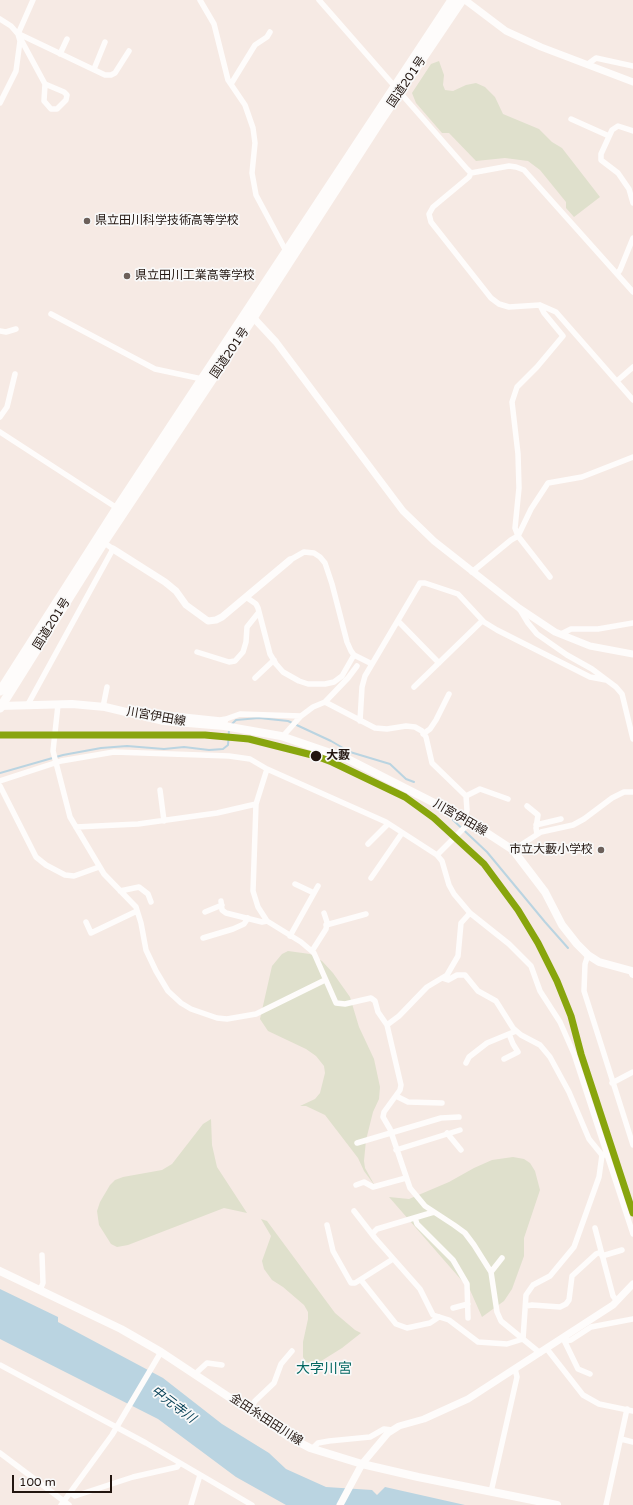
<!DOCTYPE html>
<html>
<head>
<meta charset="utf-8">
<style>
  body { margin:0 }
  #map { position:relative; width:633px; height:1505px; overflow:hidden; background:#f6eae4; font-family:"Varela Round",sans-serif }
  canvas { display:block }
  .scale { position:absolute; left:12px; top:1475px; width:100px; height:18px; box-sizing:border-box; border:2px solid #22150f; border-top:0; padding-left:5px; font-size:12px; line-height:14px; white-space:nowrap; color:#22150f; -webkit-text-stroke:3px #f9f9f9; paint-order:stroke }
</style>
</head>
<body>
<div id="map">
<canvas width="633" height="1505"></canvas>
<div class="scale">100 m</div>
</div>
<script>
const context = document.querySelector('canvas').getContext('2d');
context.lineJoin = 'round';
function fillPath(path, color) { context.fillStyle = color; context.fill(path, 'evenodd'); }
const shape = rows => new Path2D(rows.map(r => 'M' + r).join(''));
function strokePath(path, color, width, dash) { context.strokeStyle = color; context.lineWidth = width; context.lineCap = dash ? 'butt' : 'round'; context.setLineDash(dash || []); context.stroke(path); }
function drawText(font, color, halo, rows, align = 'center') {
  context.font = font + ' "Varela Round","Noto Sans JP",sans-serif'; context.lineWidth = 3.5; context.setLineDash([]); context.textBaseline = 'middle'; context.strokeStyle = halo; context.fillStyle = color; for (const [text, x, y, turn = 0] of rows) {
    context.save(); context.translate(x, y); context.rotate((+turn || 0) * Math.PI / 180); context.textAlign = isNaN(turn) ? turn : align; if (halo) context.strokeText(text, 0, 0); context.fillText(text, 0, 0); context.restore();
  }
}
fillPath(shape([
  [439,61,444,75,443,85,445,90,453,91,466,85,476,83,485,87,495,97,503,114,539,129,552,142,562,148,600,197,574,217,566,208,566,202,540,170,528,161,505,158,476,161,449,133,442,133,416,103,412,93,431,64],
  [288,951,310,954,322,961,333,973,350,997,359,1027,374,1059,380,1087,379,1099,373,1112,366,1140,364,1161,365,1168,375,1186,364,1171,358,1158,325,1115,306,1106,300,1106,315,1099,320,1093,325,1073,324,1066,316,1056,306,1049,268,1031,260,1019,272,966,282,954],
  [211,1119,212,1145,217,1167,247,1213,224,1208,128,1245,117,1247,111,1244,99,1225,97,1211,100,1202,110,1185,115,1180,123,1177,162,1170,172,1164,203,1124],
  [513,1157,524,1159,530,1163,535,1171,540,1190,524,1238,524,1256,512,1289,504,1301,482,1317,470,1290,389,1197,409,1199,449,1182,474,1168,492,1160],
  [261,1219,267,1221,335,1313,355,1330,361,1333,342,1348,318,1363,312,1364,306,1362,303,1357,303,1342,308,1319,308,1312,304,1305,283,1287,272,1280,264,1269,262,1261,271,1236]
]), '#dfe0cc');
fillPath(shape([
  [0,1289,58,1317,58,1322,163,1378,222,1424,269,1453,286,1469,326,1487,372,1490,377,1495,385,1487,465,1505,286,1505,236,1477,158,1419,0,1339]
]), '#bad4e1');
strokePath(shape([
  [230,726,236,720,259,718,288,721,331,741,350,752,390,764,406,779,414,782],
  [0,773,63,755,101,748,127,746,164,749,184,747,209,750,223,749,228,745,229,730],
  [453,820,487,852,545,922,568,948]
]), '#bad4e1', 2);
strokePath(shape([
  [200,0,214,24,228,80,245,105,253,128,255,143,252,173,256,195,286,251],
  [319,0,467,169,471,173,509,166,516,167,524,170,633,292],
  [0,19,11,26,18,34,45,84,64,92,67,95,66,100,57,109,51,109,44,101,45,84],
  [19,34,105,75,111,75,115,73,129,51],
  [60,54,67,39],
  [588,64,596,58,633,66],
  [94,69,105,42],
  [231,84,255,45,267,37,270,32],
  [0,103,16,71,20,41,18,34,33,0],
  [571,119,609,136],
  [633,131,618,126,612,130,601,154,601,160,618,173,629,189,633,203],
  [471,173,469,177,433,207,429,214,431,222,491,298,499,304,509,307,540,305,556,312,633,400],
  [617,274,620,270,633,238],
  [540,305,544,313,563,336,537,367,517,387,512,402,518,454,519,488,515,528,518,536,550,577],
  [51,314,155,369,202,379],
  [0,331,6,332,16,329],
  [617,381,633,367],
  [0,417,7,407,15,374],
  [0,432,117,508],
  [290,560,304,552,314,553,320,557,325,563,332,584,347,642,351,651,354,655,372,664],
  [472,572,511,540,518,536,531,509,548,483,582,477,633,457],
  [246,597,256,604,258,608,270,654,276,664,283,672,299,681,308,684,325,684,334,682,342,676,354,655],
  [519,608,528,623,537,634,567,655,592,669,616,687,622,694,633,739],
  [398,621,439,663],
  [561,634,571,629,598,629,633,623],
  [197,652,229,662,235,661,243,652,246,642,247,627,259,612],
  [255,678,274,660],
  [414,687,482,621],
  [325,702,348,678,357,666],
  [58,705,53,751,70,817,104,874,136,907,141,923,146,950,156,971,168,991,181,1003,191,1009,217,1018,227,1019,256,1014,325,980],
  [27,706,113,549,102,541],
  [103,707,107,687],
  [143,716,144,712,220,720,226,719],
  [360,721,362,687,365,676,420,583,425,583,458,594,484,622,497,630,590,677,606,680],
  [225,722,226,719,240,714,301,716],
  [423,734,430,729,436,720,449,694],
  [283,736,301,716,313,707,325,702,375,728,387,729,406,726,415,727,422,731,426,737,432,763,466,796,467,810,464,818],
  [267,769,256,804,253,891,258,907,267,921,301,942,314,953,336,1003,345,1004,371,998,375,1001,378,1012,387,1025,401,1085,400,1090,384,1112,383,1117,390,1129,410,1188,425,1206,454,1225,465,1233,474,1245,491,1272,497,1312,501,1321,540,1353],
  [0,781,61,761,114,752,229,756,250,759,267,769,386,822,437,855,442,861,449,885,454,894,470,913,509,944,531,966,540,991,560,1022,574,1054,633,1234],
  [0,786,36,857,46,865,65,875,74,876,99,867],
  [160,790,164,821],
  [466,796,480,789,508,799],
  [527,806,538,815,536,828,537,834],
  [536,825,561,819],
  [76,827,138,824,217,813,256,804],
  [368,844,388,824],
  [513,850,541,832,573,825,584,819,612,798,624,792,633,792],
  [437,855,470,822],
  [371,878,402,833],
  [295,884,314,893],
  [120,891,139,887,148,894,151,902],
  [221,901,222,910,226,913,262,922,267,921],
  [205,912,222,905],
  [86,922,91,933,137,911],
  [326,925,366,914],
  [290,936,318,886],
  [203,938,233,929,244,924,248,918],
  [312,951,326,929,327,922,324,913],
  [588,955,585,964,584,991,633,1145],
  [442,978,448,980,457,975,465,975,478,991,496,1001,513,1028,521,1035,540,1045,550,1057,569,1092,589,1139,602,1155],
  [387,1025,399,1016,427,987,447,975,458,956,461,923,470,913],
  [504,1059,518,1052,513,1044,509,1034],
  [466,1063,469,1057,487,1043,516,1031],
  [612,1083,633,1072],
  [396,1096,408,1102,442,1103],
  [447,1133,461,1150],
  [357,1143,441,1118,459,1117],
  [396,1150,460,1130],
  [356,1185,364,1182,373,1187,406,1178],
  [354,1211,375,1238,420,1289,433,1315,449,1320,478,1342,507,1344,523,1339],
  [415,1218,417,1224,453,1260,467,1284,468,1318],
  [327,1225,333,1251,351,1283,355,1283,393,1259],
  [595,1228,613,1296,617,1301],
  [372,1234,377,1229,434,1212],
  [602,1256,622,1250],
  [491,1272,502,1258],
  [361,1280,396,1324,407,1328,430,1323,439,1317],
  [40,1290,43,1283,42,1255],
  [526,1306,532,1305,560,1307,566,1304,569,1300,572,1276,596,1254,601,1252],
  [453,1308,468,1304],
  [563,1338,578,1369,590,1374],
  [523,1339,526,1295,533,1285,550,1276,574,1247,599,1177,602,1155,605,1155],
  [565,1341,571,1340,591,1327,633,1319],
  [547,1349,583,1395,599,1404,633,1411],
  [0,1365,146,1443,252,1505],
  [195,1374,207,1363,222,1365],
  [249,1411,255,1401,274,1383,281,1364,292,1351],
  [621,1439,633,1442],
  [312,1449,318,1443,329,1441,370,1437,384,1429,392,1430],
  [0,1453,69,1505],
  [491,1492,517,1377,515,1369],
  [71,1493,75,1496,133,1477,177,1467,180,1463],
  [61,1505,112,1435,161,1352],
  [191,1505,200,1475],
  [606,1505,627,1409]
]), '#fefcfb', 5.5);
strokePath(shape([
  [465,0,506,31,541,47,633,82],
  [250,314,276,342,403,511,434,541,519,608,555,632,590,646,633,654],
  [113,549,165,582,176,591,186,605,208,621,216,620,222,617,290,560],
  [340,1505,362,1464,388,1433,399,1426,424,1419,468,1399,613,1305,633,1284]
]), '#fefcfb', 7);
strokePath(shape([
  [0,706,72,704,105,707,164,721,224,726,281,736,348,759,464,818,513,850,545,892,562,925,577,944,588,955,599,962,632,971,633,974],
  [0,1271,121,1329,161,1352,289,1437,310,1448,362,1464,418,1477,557,1505]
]), '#fefcfb', 8);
strokePath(shape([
  [0,691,117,508,452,0],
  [0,708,104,542,253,318,379,123,462,0]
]), '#fefcfb', 9);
strokePath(shape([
  [0,735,205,735,249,739,316,756,332,762,405,797,434,818,484,864,518,910,538,943,557,981,571,1016,581,1054,633,1213]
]), '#88a50d', 7);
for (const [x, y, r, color] of [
  [87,221,4,"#6c605a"],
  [127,276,4,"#6c605a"],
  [316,756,6,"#22150f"],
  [601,850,4,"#6c605a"]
]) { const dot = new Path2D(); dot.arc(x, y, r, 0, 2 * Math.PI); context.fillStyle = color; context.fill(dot); strokePath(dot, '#f9f9f9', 1.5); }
drawText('12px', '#22150f', '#f9f9f9', [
  ["国道201号",407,82,-56],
  ["国道201号",230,353,-56],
  ["国道201号",52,624,-58],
  ["川宮伊田線",156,717,10],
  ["川宮伊田線",460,818,30],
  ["金田糸田田川線",266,1420,33]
]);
drawText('12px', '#22150f', '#f9f9f9', [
  ["県立田川科学技術高等学校",95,221],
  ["県立田川工業高等学校",135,276],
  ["市立大藪小学校",593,850,"right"]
], 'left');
drawText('bold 12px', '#22150f', '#f9f9f9', [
  ["大藪",326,756]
], 'left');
drawText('italic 13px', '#013c53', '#f9f9f9', [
  ["中元寺川",173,1405,37]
]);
drawText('14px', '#006660', '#f9f9f9', [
  ["大字川宮",324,1369]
]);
</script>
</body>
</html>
